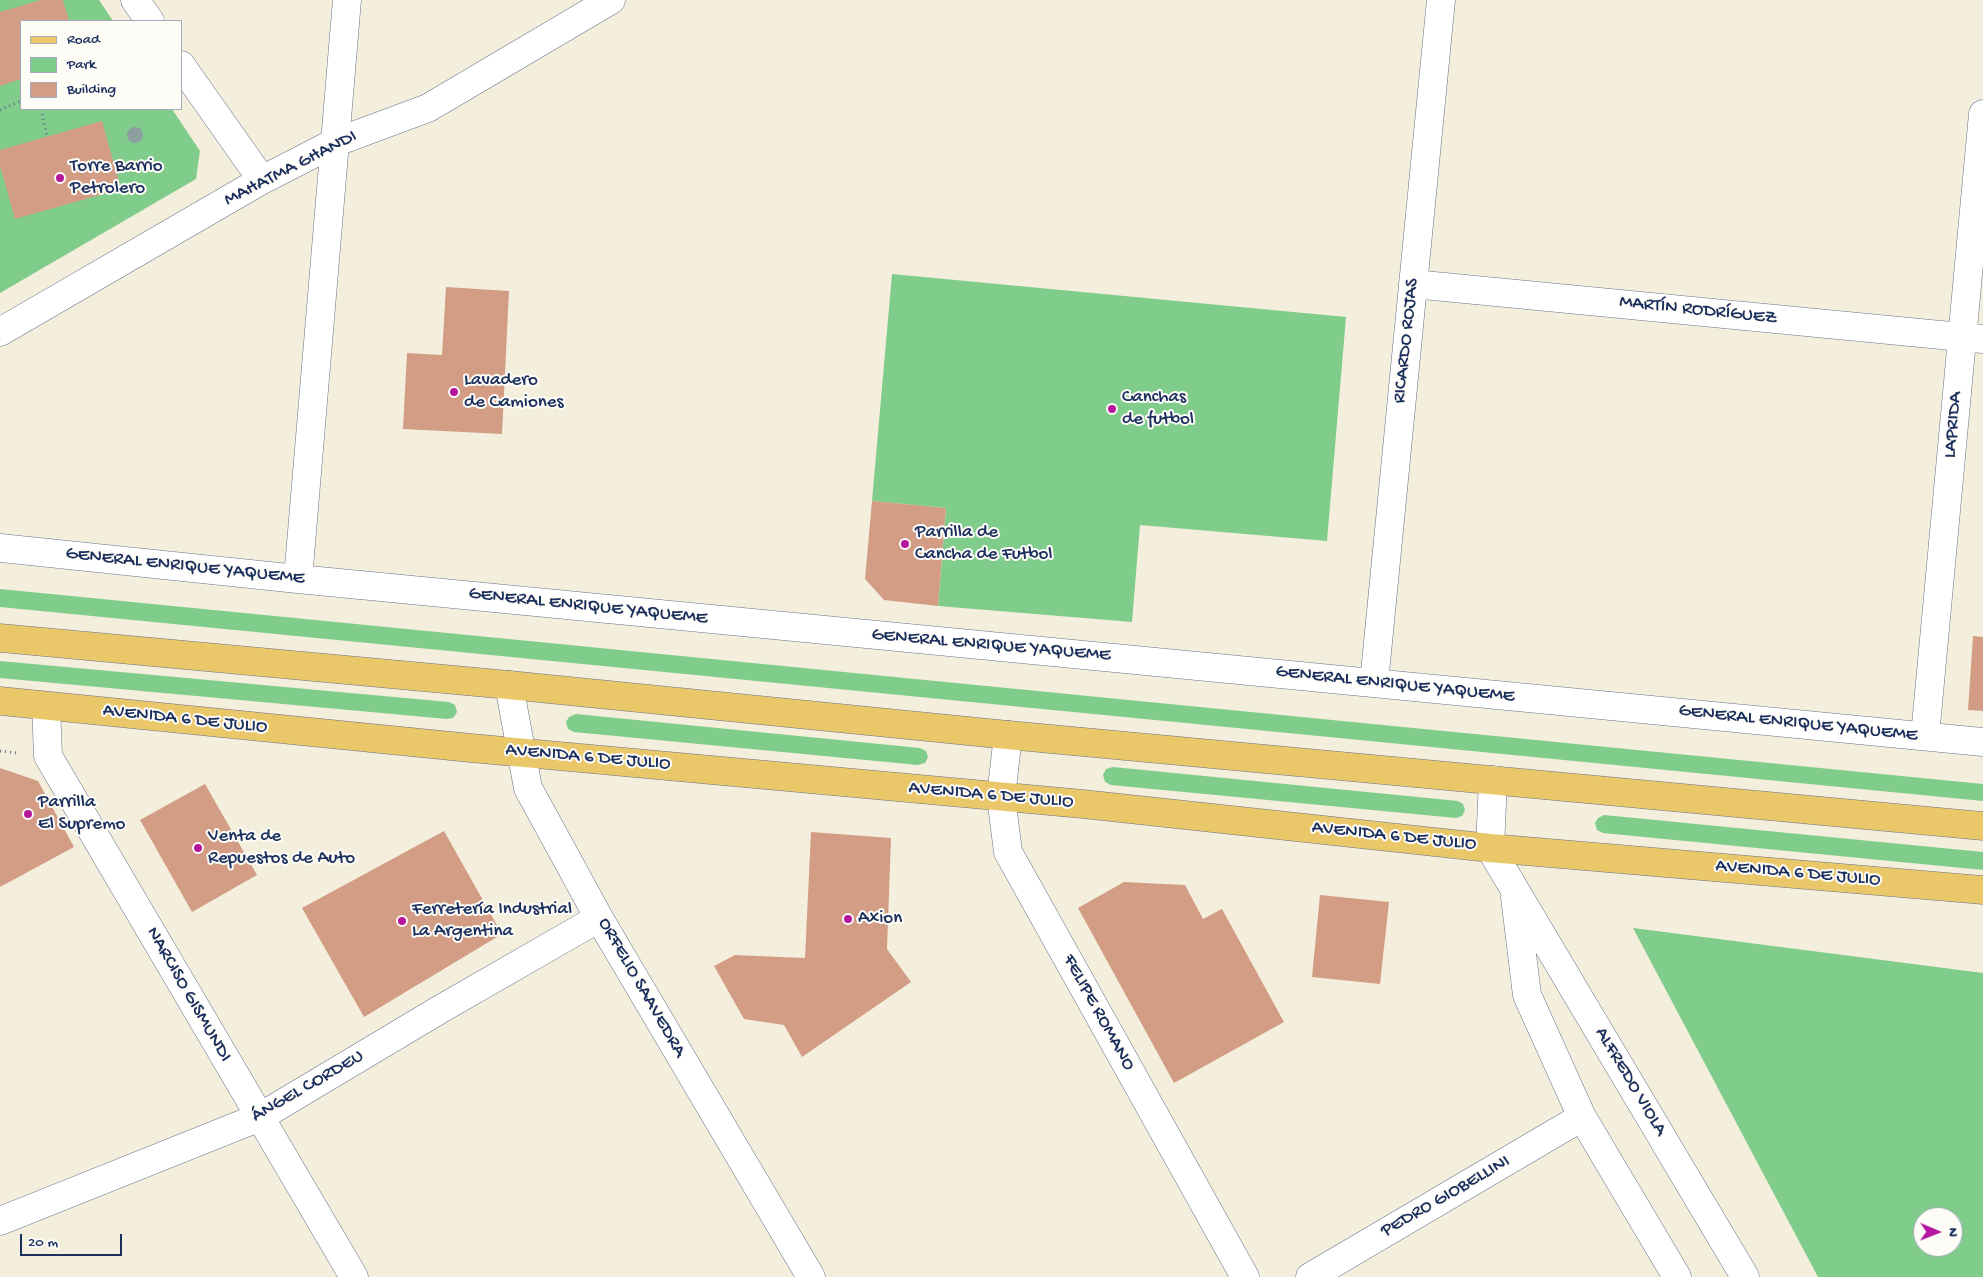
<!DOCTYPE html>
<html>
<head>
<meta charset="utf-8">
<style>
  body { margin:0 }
  #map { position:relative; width:1983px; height:1277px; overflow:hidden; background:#f3efdc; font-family:"Gochi Hand",sans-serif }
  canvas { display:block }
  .legend { position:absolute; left:20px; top:20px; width:162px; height:90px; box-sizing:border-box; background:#fdfcf7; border:1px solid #a3aaba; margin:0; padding:6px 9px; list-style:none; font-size:15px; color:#1b2f5e }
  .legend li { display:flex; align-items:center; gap:10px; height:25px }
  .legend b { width:25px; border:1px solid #a3aaba }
  .north { position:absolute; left:1913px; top:1207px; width:50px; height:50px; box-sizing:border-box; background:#fdfcf7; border:1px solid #a3aaba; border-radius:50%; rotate:91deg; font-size:14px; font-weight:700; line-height:20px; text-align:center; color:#1b2f5e }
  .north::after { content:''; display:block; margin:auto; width:18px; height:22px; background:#b5179e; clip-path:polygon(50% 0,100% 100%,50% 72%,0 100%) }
  .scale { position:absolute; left:20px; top:1234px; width:102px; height:22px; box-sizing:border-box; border:2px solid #1b2f5e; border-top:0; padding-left:6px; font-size:15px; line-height:18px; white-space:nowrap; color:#1b2f5e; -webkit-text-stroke:4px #fdfcf7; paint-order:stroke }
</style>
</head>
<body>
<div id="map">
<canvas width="1983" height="1277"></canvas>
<ul class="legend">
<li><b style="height:6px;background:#eac769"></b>Road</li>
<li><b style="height:14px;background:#80cc8b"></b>Park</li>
<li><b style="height:14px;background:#d39d85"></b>Building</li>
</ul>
<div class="north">N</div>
<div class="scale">20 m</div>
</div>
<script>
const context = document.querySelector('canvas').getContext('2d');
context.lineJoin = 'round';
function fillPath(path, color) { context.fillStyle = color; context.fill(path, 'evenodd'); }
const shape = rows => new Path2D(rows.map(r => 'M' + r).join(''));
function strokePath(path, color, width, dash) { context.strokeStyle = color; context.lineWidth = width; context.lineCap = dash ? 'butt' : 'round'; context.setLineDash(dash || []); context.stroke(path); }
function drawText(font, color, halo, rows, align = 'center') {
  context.font = font + ' "Gochi Hand",sans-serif'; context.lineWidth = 4; context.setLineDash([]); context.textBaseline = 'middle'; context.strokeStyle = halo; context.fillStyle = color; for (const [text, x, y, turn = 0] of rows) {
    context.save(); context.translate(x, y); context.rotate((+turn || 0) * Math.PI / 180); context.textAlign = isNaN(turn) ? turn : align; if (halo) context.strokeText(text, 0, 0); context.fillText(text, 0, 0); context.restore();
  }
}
fillPath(shape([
  [0,0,99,0,113,21,21,21,21,109,172,109,200,151,196,179,0,293],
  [892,274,1346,317,1327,541,1140,525,1132,622,938,606,946,508,872,501],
  [0,589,1983,784,1983,801,0,607],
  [0,661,449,702,455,705,457,712,453,718,447,719,0,678],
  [576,714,920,748,926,751,928,757,925,763,918,765,574,732,568,729,566,722,569,717],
  [1113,767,1458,801,1463,804,1465,810,1462,816,1456,818,1111,785,1105,782,1103,775,1106,769],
  [1604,815,1983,852,1983,870,1603,833,1597,830,1595,823,1598,818],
  [1633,928,1983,973,1983,1277,1818,1277],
  [1923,1217,1953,1217,1953,1247,1923,1247]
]), '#80cc8b');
fillPath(shape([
  [41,0,63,0,69,21,21,21,21,79,0,86,0,12],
  [102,121,121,189,15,219,0,166,0,150],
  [446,287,509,291,502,434,403,429,407,353,442,355],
  [872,501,946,508,938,606,884,600,865,579],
  [1973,636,1983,637,1983,711,1968,710],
  [0,768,38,781,74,847,0,887],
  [205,784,257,875,192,912,140,820],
  [444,831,502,934,364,1017,302,908],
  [811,832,891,838,887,949,911,982,802,1057,784,1025,744,1019,714,966,735,955,805,958],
  [1124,882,1185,885,1203,919,1222,909,1284,1022,1174,1083,1078,908],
  [1320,895,1389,902,1380,984,1312,977]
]), '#d39d85');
const minor = shape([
  [135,0,150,21],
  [181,65,262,180],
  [1413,284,1983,339],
  [0,332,262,180,334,143,428,108,611,0],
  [0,548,298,579,1983,742],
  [298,579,347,0],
  [1374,683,1441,0],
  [509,685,528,788,599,918,811,1277],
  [46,706,48,756,354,1277],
  [1008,735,1001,797,1008,852,1245,1277],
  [1925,736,1983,114],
  [1493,780,1490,848,1745,1277],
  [1515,897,1527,995,1582,1117,1677,1277],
  [0,1221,260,1117,439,1010,599,918],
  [1310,1277,1582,1117]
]);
const major = shape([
  [0,638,509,685,1008,735,1983,826],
  [0,701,471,748,1083,804,1490,848,1983,890]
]);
strokePath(minor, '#67728a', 29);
strokePath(major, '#67728a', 29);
strokePath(shape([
  [41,109,47,136],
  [0,110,21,101],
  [0,751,17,753]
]), '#67728a', 3, [1, 4]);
strokePath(minor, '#fff', 28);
strokePath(major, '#eac769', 28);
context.fillStyle = '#8d9f9e';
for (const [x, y] of [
  [135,135]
]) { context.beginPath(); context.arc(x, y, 8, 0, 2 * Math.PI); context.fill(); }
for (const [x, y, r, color] of [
  [60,178,5,"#b5179e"],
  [454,392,5,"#b5179e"],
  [1112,409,5,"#b5179e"],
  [905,544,5,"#b5179e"],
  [28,814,5,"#b5179e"],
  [198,848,5,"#b5179e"],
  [848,919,5,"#b5179e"],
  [402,921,5,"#b5179e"]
]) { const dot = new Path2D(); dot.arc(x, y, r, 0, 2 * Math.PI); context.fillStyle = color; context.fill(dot); strokePath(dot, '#fdfcf7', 2); }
drawText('19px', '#1b2f5e', '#fdfcf7', [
  ["Torre Barrio",70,167],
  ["Petrolero",70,189],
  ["Lavadero",464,381],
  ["de Camiones",464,403],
  ["Canchas",1122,398],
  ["de futbol",1122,420],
  ["Parrilla de",915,533],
  ["Cancha de Futbol",915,555],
  ["Parrilla",38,803],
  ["El Supremo",38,825],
  ["Venta de",208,837],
  ["Repuestos de Auto",208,859],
  ["Ferretería Industrial",412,910],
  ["La Argentina",412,932],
  ["Axion",858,919]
], 'left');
drawText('19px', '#1b2f5e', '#fdfcf7', [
  ["MAHATMA GHANDI",291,169,-27],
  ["MARTÍN RODRÍGUEZ",1698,311,6],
  ["RICARDO ROJAS",1407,341,-84],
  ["LAPRIDA",1954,425,-85],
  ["GENERAL ENRIQUE YAQUEME",185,567,6],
  ["GENERAL ENRIQUE YAQUEME",588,607,6],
  ["GENERAL ENRIQUE YAQUEME",991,646,5],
  ["GENERAL ENRIQUE YAQUEME",1395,685,6],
  ["AVENIDA 6 DE JULIO",185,720,6],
  ["GENERAL ENRIQUE YAQUEME",1798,724,6],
  ["AVENIDA 6 DE JULIO",588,758,5],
  ["AVENIDA 6 DE JULIO",991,796,5],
  ["AVENIDA 6 DE JULIO",1394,837,6],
  ["AVENIDA 6 DE JULIO",1798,874,5],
  ["ORFELIO SAAVEDRA",641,988,60],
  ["NARCISO GISMUNDI",188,995,60],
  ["FELIPE ROMANO",1098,1013,61],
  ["ALFREDO VIOLA",1630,1082,59],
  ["ÁNGEL CORDEU",308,1087,-30],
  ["PEDRO GIOBELLINI",1446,1197,-30]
]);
</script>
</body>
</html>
